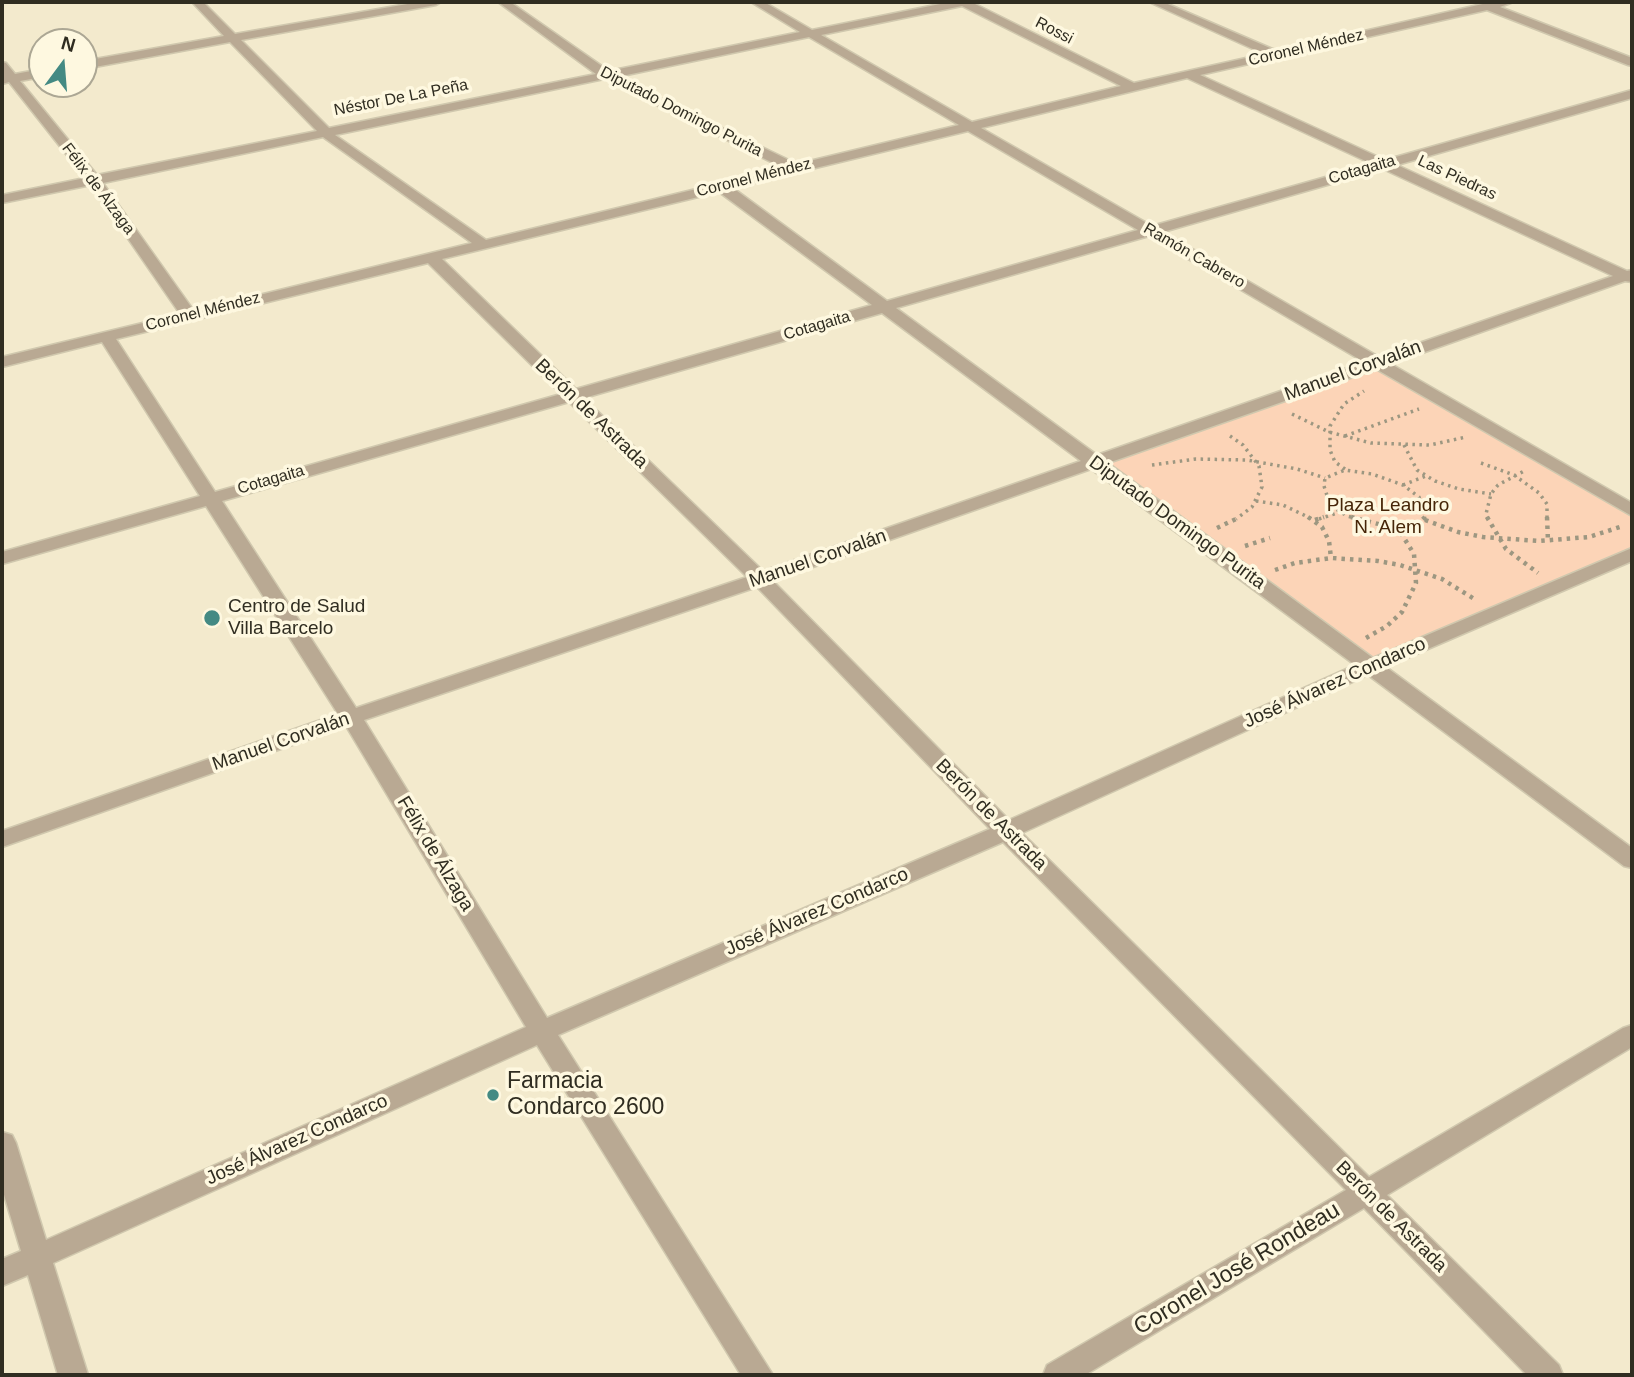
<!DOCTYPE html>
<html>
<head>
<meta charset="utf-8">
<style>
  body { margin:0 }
  #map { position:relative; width:1634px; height:1377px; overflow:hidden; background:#f3eacd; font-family:Arial,sans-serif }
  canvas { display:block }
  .frame { position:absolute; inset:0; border:4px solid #302d21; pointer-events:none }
  .north { position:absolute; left:28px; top:28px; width:70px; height:70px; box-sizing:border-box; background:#fef8e0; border:2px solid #aca794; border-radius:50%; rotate:16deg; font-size:19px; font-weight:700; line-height:28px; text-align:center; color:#302d21 }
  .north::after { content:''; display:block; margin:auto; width:24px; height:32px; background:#448a83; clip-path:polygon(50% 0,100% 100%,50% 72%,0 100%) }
</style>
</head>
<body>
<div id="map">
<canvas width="1634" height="1377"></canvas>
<div class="frame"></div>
<div class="north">N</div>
</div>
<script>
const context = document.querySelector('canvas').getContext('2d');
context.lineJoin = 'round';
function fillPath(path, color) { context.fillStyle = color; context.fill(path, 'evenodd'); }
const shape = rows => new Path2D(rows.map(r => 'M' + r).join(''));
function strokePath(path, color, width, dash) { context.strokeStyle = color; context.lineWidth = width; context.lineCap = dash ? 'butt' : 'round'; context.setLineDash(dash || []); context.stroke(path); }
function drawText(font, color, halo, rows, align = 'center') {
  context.font = font + ' Arial,sans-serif'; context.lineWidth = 7; context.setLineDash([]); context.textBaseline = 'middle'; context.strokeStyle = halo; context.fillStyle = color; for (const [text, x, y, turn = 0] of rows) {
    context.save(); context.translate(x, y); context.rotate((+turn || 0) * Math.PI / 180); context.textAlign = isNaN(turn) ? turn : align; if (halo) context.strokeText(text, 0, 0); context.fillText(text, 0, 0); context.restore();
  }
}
fillPath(shape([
  [1379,362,1632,511,1632,554,1371,666,1095,462]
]), '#fcd4b7');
const street = shape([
  [192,2,203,2,235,34,419,2,441,2,436,5,241,40,329,128,596,74,498,2,510,2,609,71,800,32,751,2,764,2,812,30,950,2,971,2,1134,83,1264,54,1149,2,1163,2,1277,51,1487,3,1513,2,1500,7,1632,58,1632,66,1628,65,1487,10,1200,75,1385,160,1632,90,1632,98,1397,165,1627,271,1632,270,1632,282,1625,281,1391,364,1632,503,1632,516,1376,369,1108,463,1373,658,1632,548,1632,561,1386,667,1632,848,1632,868,1624,866,1368,675,1022,833,1369,1177,1623,1028,1632,1025,1632,1047,1387,1195,1559,1365,1563,1375,1527,1375,1364,1208,1085,1375,1043,1375,1047,1365,1346,1190,1003,842,558,1035,773,1375,741,1375,537,1045,53,1263,88,1375,58,1375,28,1275,2,1286,2,1259,21,1251,2,1188,2,1132,12,1135,16,1143,46,1240,526,1027,346,726,2,847,2,831,338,714,206,506,2,564,2,552,200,496,102,342,2,367,2,357,180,314,91,185,2,203,2,195,85,178,9,82,2,84,2,62,6,63,15,74,42,69,42,77,20,81,97,175,317,131,230,42,84,69,84,61,224,36,192,2],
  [962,6,1121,86,972,122,821,35,962,6],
  [809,37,959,125,797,164,617,77,809,37],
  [1187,78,1372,164,1152,226,981,128,1187,78],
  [604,79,783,168,486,240,335,135,604,79],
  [968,131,1138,230,887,301,733,188,968,131],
  [323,137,472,243,194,311,103,183,323,137],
  [1383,169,1613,276,1379,357,1163,232,1383,169],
  [719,192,872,305,576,389,442,259,719,192],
  [1149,236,1364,362,1097,455,896,308,1149,236],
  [428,263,561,394,215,492,116,339,428,263],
  [882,313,1081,461,763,571,584,398,882,313],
  [569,402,747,577,356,708,222,501,569,402],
  [1091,469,1355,665,1009,820,773,581,1091,469],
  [757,587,990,829,547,1018,364,720,757,587]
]);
strokePath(street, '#d0c8ae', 3);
strokePath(shape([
  [1292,414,1329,432,1371,443,1430,445,1466,437],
  [1230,436,1243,445,1259,466,1262,487,1252,507,1236,519],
  [1345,436,1419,409],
  [1404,445,1417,470,1435,481,1459,489,1491,494],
  [1481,463,1514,475,1539,493,1547,504,1547,519],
  [1152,465,1196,459,1247,460,1297,469,1325,478],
  [1345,469,1335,462,1330,450,1330,426,1344,404,1364,391],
  [1403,485,1426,476],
  [1256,501,1283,505,1312,519],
  [1319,519,1340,512],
  [1358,519,1347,516,1330,505,1324,486,1325,478,1345,470,1372,474,1403,485,1419,497,1425,519],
  [1488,519,1486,514,1491,494,1498,485,1526,470]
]), '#9d9781', 3.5, [2.5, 4.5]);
strokePath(shape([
  [1308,517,1322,527,1329,541,1331,558],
  [1351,517,1398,529,1415,527,1425,517],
  [1487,517,1506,549,1538,573],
  [1547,517,1548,541],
  [1315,520,1324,517],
  [1425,520,1458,532,1483,537,1539,541,1589,537,1623,526],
  [1217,528,1240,517],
  [1245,546,1270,538],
  [1275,570,1295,563,1331,558,1378,561,1400,565,1442,579,1476,600],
  [1366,638,1387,626,1402,612,1416,583,1414,554,1399,530]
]), '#9d9781', 4.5, [3.5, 5]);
fillPath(street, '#b9a993');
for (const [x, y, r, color] of [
  [212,618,9,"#448a83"],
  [493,1095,7,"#448a83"]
]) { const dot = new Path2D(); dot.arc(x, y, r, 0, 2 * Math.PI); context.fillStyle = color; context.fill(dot); strokePath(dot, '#fef8e0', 2.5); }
drawText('16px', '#302d21', '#fef8e0', [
  ["Rossi",1054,31,27],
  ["Coronel Méndez",1306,48,-13],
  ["Néstor De La Peña",401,98,-11],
  ["Diputado Domingo Purita",681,112,27],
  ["Cotagaita",1362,170,-16],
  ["Coronel Méndez",754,178,-14],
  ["Las Piedras",1457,178,25],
  ["Félix de Álzaga",98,189,53],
  ["Ramón Cabrero",1194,256,30],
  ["Coronel Méndez",203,312,-14],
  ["Cotagaita",817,326,-16],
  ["Cotagaita",271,480,-16]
]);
drawText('19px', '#302d21', '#fef8e0', [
  ["Manuel Corvalán",1353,371,-20],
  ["Berón de Astrada",591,414,44],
  ["Diputado Domingo Purita",1177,523,36],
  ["Manuel Corvalán",818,559,-19],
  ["José Álvarez Condarco",1335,683,-24],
  ["Manuel Corvalán",281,742,-19],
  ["Berón de Astrada",991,815,45],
  ["Félix de Álzaga",435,854,59],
  ["José Álvarez Condarco",817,912,-23],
  ["José Álvarez Condarco",297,1140,-24],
  ["Berón de Astrada",1391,1217,45]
]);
drawText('19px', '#462507', '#fef8e0', [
  ["Plaza Leandro",1388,506],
  ["N. Alem",1388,528]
]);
drawText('19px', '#302d21', '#fef8e0', [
  ["Centro de Salud",228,607],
  ["Villa Barcelo",228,629]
], 'left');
drawText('23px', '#302d21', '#fef8e0', [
  ["Farmacia",507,1082],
  ["Condarco 2600",507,1108]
], 'left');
drawText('23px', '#302d21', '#fef8e0', [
  ["Coronel José Rondeau",1237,1269,-31]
]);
</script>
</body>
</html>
